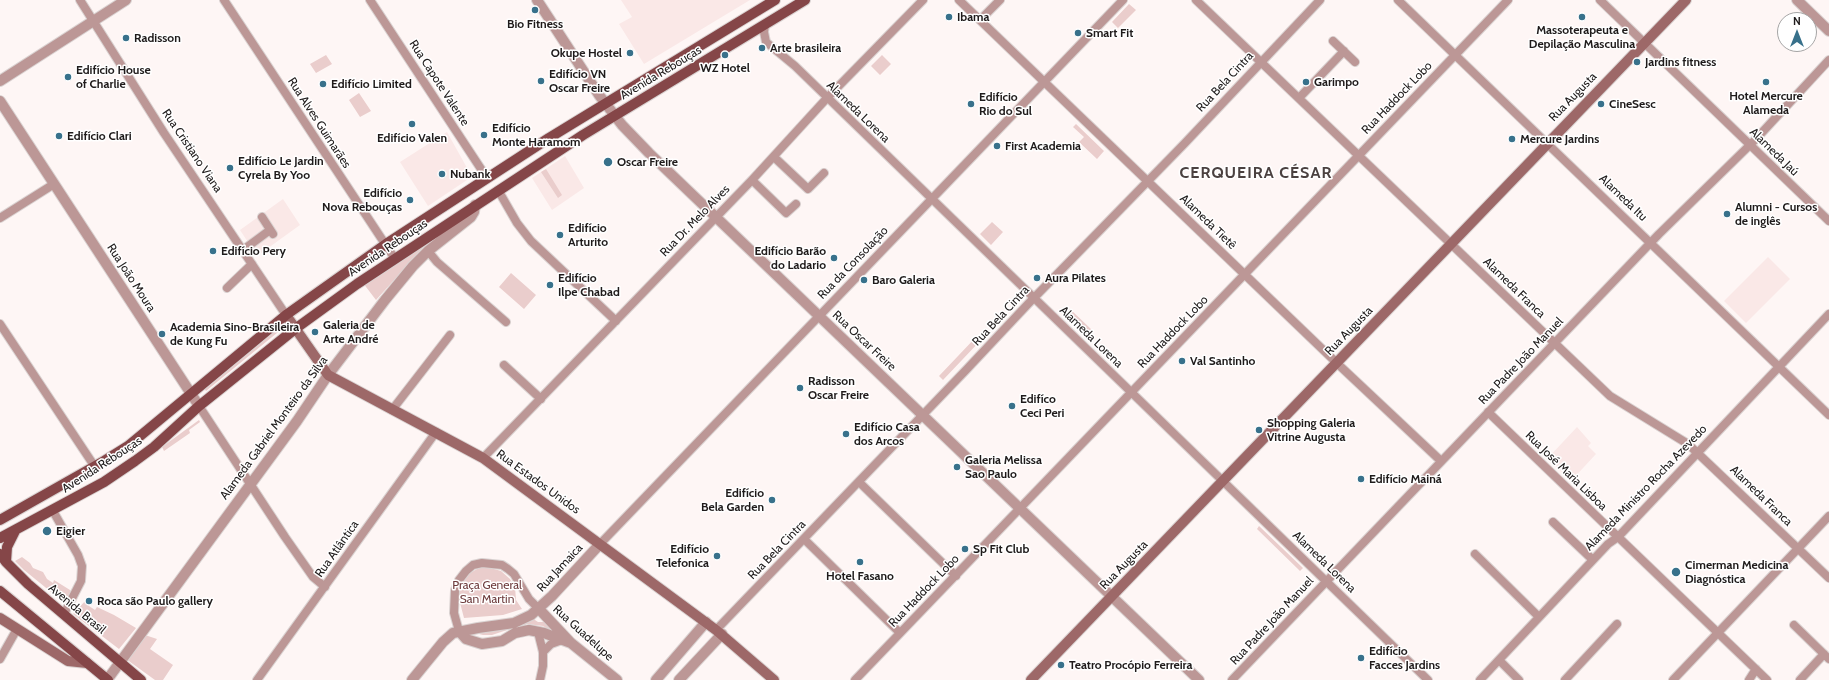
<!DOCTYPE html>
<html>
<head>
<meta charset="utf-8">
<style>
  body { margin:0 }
  #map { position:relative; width:1829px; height:680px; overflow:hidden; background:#fef6f5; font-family:Cabin,sans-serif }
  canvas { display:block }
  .north { position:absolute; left:1777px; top:12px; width:40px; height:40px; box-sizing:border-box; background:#fff; border:1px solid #a5a4a4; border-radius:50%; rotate:0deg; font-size:11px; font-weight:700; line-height:16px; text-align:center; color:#1f1b1b }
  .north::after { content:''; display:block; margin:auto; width:14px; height:18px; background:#38718b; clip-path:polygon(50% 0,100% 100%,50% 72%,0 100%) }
</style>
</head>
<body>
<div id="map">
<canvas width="1829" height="680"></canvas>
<div class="north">N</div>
</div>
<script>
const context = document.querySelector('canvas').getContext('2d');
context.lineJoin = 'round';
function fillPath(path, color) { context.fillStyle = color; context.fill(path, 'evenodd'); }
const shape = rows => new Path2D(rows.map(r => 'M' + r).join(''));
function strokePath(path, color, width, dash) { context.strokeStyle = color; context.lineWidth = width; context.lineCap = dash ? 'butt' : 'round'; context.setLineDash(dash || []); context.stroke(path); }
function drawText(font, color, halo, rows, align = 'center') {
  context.font = font + ' Cabin,sans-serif'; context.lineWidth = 3; context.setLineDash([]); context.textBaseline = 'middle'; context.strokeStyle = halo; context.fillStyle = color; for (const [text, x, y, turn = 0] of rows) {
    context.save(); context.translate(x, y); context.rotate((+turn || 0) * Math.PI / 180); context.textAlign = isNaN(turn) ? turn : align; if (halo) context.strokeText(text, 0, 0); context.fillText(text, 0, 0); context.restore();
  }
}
fillPath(shape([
  [621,0,750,0,644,64,619,24,632,17],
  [447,132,471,175,470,178,428,206,400,162],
  [565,156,584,188,552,210,532,178],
  [283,199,300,225,257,256,240,230],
  [1768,257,1790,279,1746,323,1724,301],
  [1577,427,1591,443,1588,446,1596,454,1571,481,1548,458]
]), '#fae8e7');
fillPath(shape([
  [1129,4,1136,10,1118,28,1112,22],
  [326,55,332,64,316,73,310,64],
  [882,55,891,64,880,75,871,66],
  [359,93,371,111,360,117,349,100],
  [1076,124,1104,151,1097,159,1079,142,1084,137,1073,127],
  [546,169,562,195,558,198,541,172],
  [992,222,1003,232,991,245,980,234],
  [435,234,422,249,376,300,363,283],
  [511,273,536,295,524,309,499,287],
  [1070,309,1093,331,1087,338,1063,316],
  [281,326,283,328,206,391,204,388],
  [977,336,981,340,943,380,939,376],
  [199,420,200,422,189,430,190,433,164,451,162,447],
  [1259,526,1303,568,1300,571,1257,529],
  [22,557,30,563,33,568,43,572,47,579,53,583,54,580,70,590,73,594,68,600,61,600,24,570,15,561],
  [487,567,501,571,510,579,515,587,516,600,522,609,503,615,464,618,459,599,459,587,470,573,479,568],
  [87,599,91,603,89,606,95,610,97,607,114,615,136,628,119,649,73,614],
  [532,618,538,622,544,622,555,633,543,626,527,624,523,626,513,628,492,635,483,635,471,632],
  [145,635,157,639,150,649,173,665,163,680,155,680,126,659]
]), '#eacdcc');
const minor = shape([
  [80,0,164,133,286,315],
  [224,0,395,259],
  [370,0,487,178],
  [959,0,1341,367,1441,461],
  [1196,0,1610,396,1688,444,1829,578],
  [1398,0,1829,415],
  [1600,0,1829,221],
  [980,20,1000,0],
  [765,25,764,32,766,42,795,66,1428,680],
  [1333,41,1355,62],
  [1299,98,1344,51],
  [774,157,808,189,824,173],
  [752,180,786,213,796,204],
  [498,190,517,223,531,241,616,321],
  [262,217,273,234],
  [0,218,54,184],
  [243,250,270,230],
  [428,251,437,262,506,322],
  [227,288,252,264],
  [0,324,95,467],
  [504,365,541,399],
  [199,406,285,537,313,577,325,587],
  [392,410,450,335],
  [1488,412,1767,680],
  [483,458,752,180,827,98,923,0],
  [859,482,956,576],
  [53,511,78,555,82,566,81,581,64,614],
  [1553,522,1593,560],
  [804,539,900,633],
  [600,544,1123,0],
  [1475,554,1539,617],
  [1794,625,1829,659],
  [716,630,966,370,1028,304,1185,143,1320,0],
  [459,631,454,613,455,590,459,580,466,571,473,565,482,563,502,565,508,569,514,574,529,599,539,609],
  [538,632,543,652,543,666,540,680],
  [543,652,551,644,562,640],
  [0,659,17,629],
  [1499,660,1519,680],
  [257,680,436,432],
  [855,680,1508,0],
  [1232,680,1659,234,1756,139,1829,60],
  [1480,680,1608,544,1618,537,1829,314],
  [1565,680,1617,624],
  [1673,680,1829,516],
  [1749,680,1756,669],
  [1800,680,1824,654]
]);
const tertiary = shape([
  [537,0,599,95,622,125,649,153,1199,680],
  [1797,0,1829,31],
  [0,81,126,0],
  [0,101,199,406],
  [539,609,571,643,617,680],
  [459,631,466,639,482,644,502,641,515,633,529,630,544,633,571,643],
  [107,680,297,421,328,375,385,300,413,266,428,251,471,217,474,212,475,205],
  [412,680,443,642,453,633,478,628,514,623,531,615,552,596,600,544],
  [656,680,706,622],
  [679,680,722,634]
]);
const secondary = shape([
  [286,315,328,375,483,458,716,630,774,680],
  [0,618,68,661,87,663],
  [1031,680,1686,0]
]);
const primary = shape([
  [0,520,104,461,128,446,286,315,386,244,549,138,775,0],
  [0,538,104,482,135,461,154,447,199,406,295,329,357,284,583,135,805,0],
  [0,554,6,562,28,584,141,680],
  [6,562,7,547,15,531],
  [0,591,108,680]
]);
strokePath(minor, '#dad3d2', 10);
strokePath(tertiary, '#dad3d2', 12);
strokePath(secondary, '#dad3d2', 12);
strokePath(primary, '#dad3d2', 12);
strokePath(minor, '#bc9796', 8);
strokePath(tertiary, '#bc9796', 10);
strokePath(secondary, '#9d6868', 10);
strokePath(primary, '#854648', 10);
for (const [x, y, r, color] of [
  [535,10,4,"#38718b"],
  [949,17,4,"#38718b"],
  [1582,17,4,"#38718b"],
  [1078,33,4,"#38718b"],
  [126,38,4,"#38718b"],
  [762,48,4,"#38718b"],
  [630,53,4,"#38718b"],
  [725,55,4,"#38718b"],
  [1637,62,4,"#38718b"],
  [68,77,4,"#38718b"],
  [541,81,4,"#38718b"],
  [1306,82,4,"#38718b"],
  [1766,82,4,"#38718b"],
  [323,84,4,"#38718b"],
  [971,104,4,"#38718b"],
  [1601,104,4,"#38718b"],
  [412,124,4,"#38718b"],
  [484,135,4,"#38718b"],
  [59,136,4,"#38718b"],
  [1512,139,4,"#38718b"],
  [997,146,4,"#38718b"],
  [608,162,5,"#38718b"],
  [230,168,4,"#38718b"],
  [442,174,4,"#38718b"],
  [410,200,4,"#38718b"],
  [1727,214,4,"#38718b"],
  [560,235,4,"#38718b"],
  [213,251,4,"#38718b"],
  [834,258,4,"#38718b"],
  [1037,278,4,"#38718b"],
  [864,280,4,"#38718b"],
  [550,285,4,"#38718b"],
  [315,332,4,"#38718b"],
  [162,334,4,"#38718b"],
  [1182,361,4,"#38718b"],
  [800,388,4,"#38718b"],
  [1012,406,4,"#38718b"],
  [1259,430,4,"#38718b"],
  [846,434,4,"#38718b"],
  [957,467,4,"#38718b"],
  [1361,479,4,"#38718b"],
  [772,500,4,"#38718b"],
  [47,531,5,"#38718b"],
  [965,549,4,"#38718b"],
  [717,556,4,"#38718b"],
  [860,562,4,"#38718b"],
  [1676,572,5,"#38718b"],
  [89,601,4,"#38718b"],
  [1361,658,4,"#38718b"],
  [1061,665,4,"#38718b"]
]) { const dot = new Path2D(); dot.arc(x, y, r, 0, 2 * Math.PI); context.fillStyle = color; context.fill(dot); strokePath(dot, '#fff', 1.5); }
drawText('bold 12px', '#1f1b1b', '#fff', [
  ["Ibama",957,17],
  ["Bio Fitness",535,24,"center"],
  ["Massoterapeuta e",1582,30,"center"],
  ["Depilação Masculina",1582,44,"center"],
  ["Smart Fit",1086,33],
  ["Radisson",134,38],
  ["Arte brasileira",770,48],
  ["Okupe Hostel",622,53,"right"],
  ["Jardins fitness",1645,62],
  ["WZ Hotel",725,68,"center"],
  ["Edifício House",76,70],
  ["of Charlie",76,84],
  ["Edifício VN",549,74],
  ["Oscar Freire",549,88],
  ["Garimpo",1314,82],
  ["Edifício Limited",331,84],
  ["Hotel Mercure",1766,96,"center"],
  ["Alameda",1766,110,"center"],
  ["Edifício",979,97],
  ["Rio do Sul",979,111],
  ["CineSesc",1609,104],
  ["Edifício",492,128],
  ["Monte Haramom",492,142],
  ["Edifício Clari",67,136],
  ["Edifício Valen",412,138,"center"],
  ["Mercure Jardins",1520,139],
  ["First Academia",1005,146],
  ["Edifício Le Jardin",238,161],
  ["Cyrela By Yoo",238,175],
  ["Oscar Freire",617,162],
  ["Nubank",450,174],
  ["Edifício",402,193,"right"],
  ["Nova Rebouças",402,207,"right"],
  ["Alumni - Cursos",1735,207],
  ["de inglês",1735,221],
  ["Edifício",568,228],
  ["Arturito",568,242],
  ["Edifício Pery",221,251],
  ["Edifício Barão",826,251,"right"],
  ["do Ladario",826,265,"right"],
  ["Edifício",558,278],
  ["Ilpe Chabad",558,292],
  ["Aura Pilates",1045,278],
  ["Baro Galeria",872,280],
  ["Galeria de",323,325],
  ["Arte André",323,339],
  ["Academia Sino-Brasileira",170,327],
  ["de Kung Fu",170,341],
  ["Val Santinho",1190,361],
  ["Radisson",808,381],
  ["Oscar Freire",808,395],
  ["Edifíco",1020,399],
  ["Ceci Peri",1020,413],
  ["Shopping Galeria",1267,423],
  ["Vitrine Augusta",1267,437],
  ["Edifício Casa",854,427],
  ["dos Arcos",854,441],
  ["Galeria Melissa",965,460],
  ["Sao Paulo",965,474],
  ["Edifício Mainá",1369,479],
  ["Edifício",764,493,"right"],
  ["Bela Garden",764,507,"right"],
  ["Eigier",56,531],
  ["Edifício",709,549,"right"],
  ["Telefonica",709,563,"right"],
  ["Sp Fit Club",973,549],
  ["Cimerman Medicina",1685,565],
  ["Diagnóstica",1685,579],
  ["Hotel Fasano",860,576,"center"],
  ["Roca são Paulo gallery",97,601],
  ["Edifício",1369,651],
  ["Facces Jardins",1369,665],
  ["Teatro Procópio Ferreira",1069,665]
], 'left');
drawText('12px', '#1f1b1b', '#fff', [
  ["Avenida Rebouças",661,73,-31],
  ["Rua Bela Cintra",1225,82,-47],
  ["Rua Capote Valente",439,83,57],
  ["Rua Augusta",1573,97,-46],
  ["Rua Haddock Lobo",1397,98,-46],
  ["Alameda Lorena",858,112,44],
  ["Rua Alves Guimarães",319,123,57],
  ["Rua Cristiano Viana",192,151,56],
  ["Alameda Jaú",1774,152,44],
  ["Alameda Itu",1623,198,44],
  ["Rua Dr. Melo Alves",695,221,-46],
  ["Alameda Tietê",1208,222,44],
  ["Avenida Rebouças",388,248,-34],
  ["Rua da Consolação",853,263,-46],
  ["Rua João Moura",131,278,57],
  ["Alameda Franca",1514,288,44],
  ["Rua Bela Cintra",1001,316,-47],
  ["Rua Augusta",1349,331,-46],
  ["Rua Haddock Lobo",1173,332,-46],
  ["Alameda Lorena",1091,337,44],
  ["Rua Oscar Freire",864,341,43],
  ["Rua Padre João Manuel",1521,361,-46],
  ["Alameda Gabriel Monteiro da Silva",274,428,-54],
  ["Avenida Rebouças",102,465,-33],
  ["Rua José Maria Lisboa",1566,471,44],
  ["Rua Estados Unidos",538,482,36],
  ["Alameda Ministro Rocha Azevedo",1646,488,-46],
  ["Alameda Franca",1761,496,44],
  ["Rua Atlântica",337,549,-55],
  ["Rua Bela Cintra",777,550,-46],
  ["Alameda Lorena",1324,562,44],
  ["Rua Augusta",1124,565,-46],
  ["Rua Jamaica",560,568,-47],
  ["Rua Haddock Lobo",924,591,-46],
  ["Avenida Brasil",77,609,40],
  ["Rua Padre João Manuel",1272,621,-47],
  ["Rua Guadelupe",583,633,42]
]);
drawText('12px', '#6d3b3c', '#fff', [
  ["Praça General",487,585],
  ["San Martin",487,599]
]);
context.letterSpacing = '1px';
drawText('bold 16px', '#4b4140', '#fff', [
  ["CERQUEIRA CÉSAR",1256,173]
]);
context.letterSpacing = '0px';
</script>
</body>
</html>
